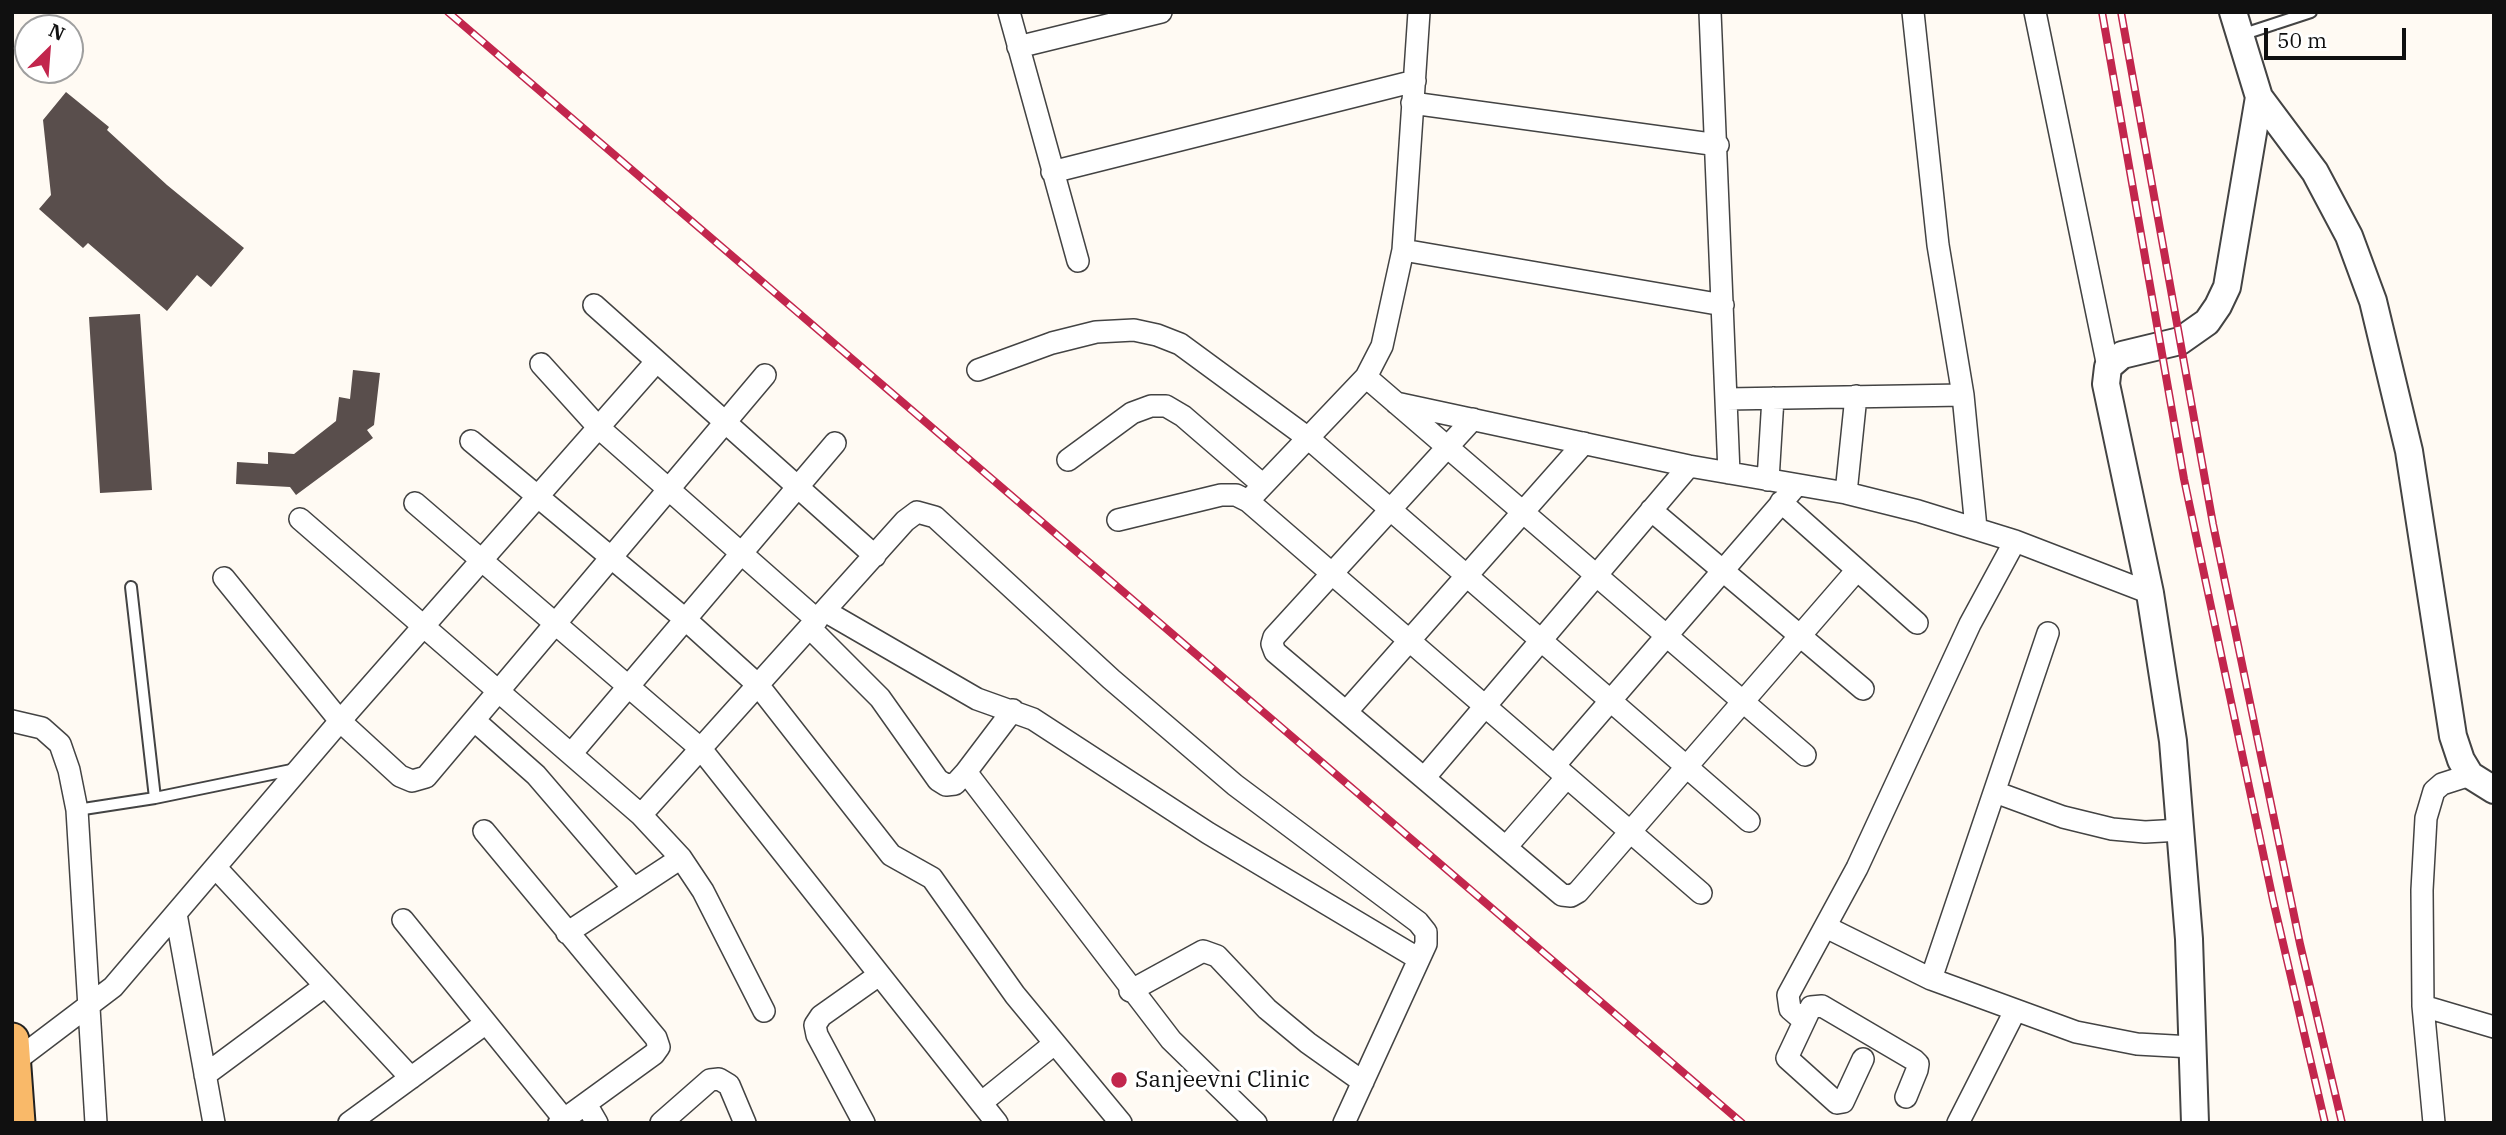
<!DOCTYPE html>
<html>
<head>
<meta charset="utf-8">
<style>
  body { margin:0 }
  #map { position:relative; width:2506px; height:1135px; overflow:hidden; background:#fffaf3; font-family:"IBM Plex Serif",serif }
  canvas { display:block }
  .frame { position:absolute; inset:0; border:14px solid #101010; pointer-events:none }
  .north { position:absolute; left:14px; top:14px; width:70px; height:70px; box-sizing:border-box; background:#fff; border:2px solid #9f9f9f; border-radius:50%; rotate:25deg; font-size:19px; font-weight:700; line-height:28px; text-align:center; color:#101010 }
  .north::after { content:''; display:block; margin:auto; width:24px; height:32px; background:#c2264d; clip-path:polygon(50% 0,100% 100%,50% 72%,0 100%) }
  .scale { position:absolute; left:2264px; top:28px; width:142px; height:32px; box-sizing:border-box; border:4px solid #101010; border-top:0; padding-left:9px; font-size:21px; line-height:24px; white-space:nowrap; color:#101010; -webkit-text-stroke:5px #fff; paint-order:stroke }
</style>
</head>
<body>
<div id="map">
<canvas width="2506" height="1135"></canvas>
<div class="frame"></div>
<div class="north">N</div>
<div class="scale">50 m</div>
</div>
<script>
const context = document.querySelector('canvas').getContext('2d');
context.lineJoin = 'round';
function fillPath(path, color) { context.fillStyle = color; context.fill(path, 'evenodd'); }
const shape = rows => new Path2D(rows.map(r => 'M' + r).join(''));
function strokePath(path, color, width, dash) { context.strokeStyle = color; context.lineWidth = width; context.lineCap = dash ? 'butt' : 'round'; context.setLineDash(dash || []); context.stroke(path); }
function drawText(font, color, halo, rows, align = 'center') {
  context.font = font + ' "IBM Plex Serif",serif'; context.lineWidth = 7; context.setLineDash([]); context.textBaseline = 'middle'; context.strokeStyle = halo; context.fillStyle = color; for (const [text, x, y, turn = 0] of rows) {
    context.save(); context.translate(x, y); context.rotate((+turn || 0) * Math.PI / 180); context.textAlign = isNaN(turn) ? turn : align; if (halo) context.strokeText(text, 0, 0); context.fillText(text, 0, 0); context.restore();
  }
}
fillPath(shape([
  [66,92,109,127,107,130,167,185,244,248,211,287,197,275,167,311,88,243,83,248,39,209,51,195,43,120],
  [140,314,152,490,100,493,89,317],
  [353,370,380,373,374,425,367,430,373,438,296,495,290,487,236,484,237,462,268,464,268,452,294,454,336,421,339,397,350,399]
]), '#594e4c');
const service = shape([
  [2241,35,2311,12],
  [131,587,155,798],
  [77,810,155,798,296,769]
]);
const minor = shape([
  [1009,12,1078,261],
  [1419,12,1403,250,1382,346,1366,377,1248,501,1701,893],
  [1710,12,1729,473],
  [1913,12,1938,245,1963,395,1976,528],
  [2035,12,2108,367],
  [1018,47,1161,12],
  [1412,103,1718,145],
  [1052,172,1415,81],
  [1403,250,1723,305],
  [594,305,875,556],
  [541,364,598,427,817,620],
  [978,370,1052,343,1096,332,1134,330,1157,335,1180,344,1308,438,1749,821],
  [1366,377,1805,755],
  [1727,399,1963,395],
  [1396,403,1689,466,1846,493,1918,511,2015,541,2150,593],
  [1473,419,1274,637,1272,644,1275,652,1562,895,1571,896,1578,892,1857,570],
  [471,441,685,619,758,685,891,855,932,878,1015,995,1121,1123],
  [1068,460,1132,413,1151,406,1166,406,1183,416,1263,485],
  [1768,480,1773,398],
  [1846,493,1856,396],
  [1781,502,1917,623],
  [415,503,701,749,997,1123],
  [1651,510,1863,689],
  [300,519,641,815,681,858,703,891,764,1011],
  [1118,520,1221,495,1236,495,1248,501],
  [224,578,340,721,400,776,412,781,426,777,765,375],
  [825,611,977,699,1033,719,1208,833,1419,959],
  [810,628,880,698,938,780,946,785,955,784,966,772,1171,1040,1256,1123],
  [1347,711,1584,443],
  [12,721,42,728,60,744,69,770,77,810,96,1123],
  [475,721,536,775,634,889],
  [571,754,835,443],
  [1554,766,1796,486],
  [966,772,1013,710],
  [1425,777,1689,466],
  [1995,792,2063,817,2112,829,2145,832,2181,830],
  [641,815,905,521,917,512,935,517,1111,679,1235,785,1418,922,1426,932,1426,944,1344,1123],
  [484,831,656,1038,659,1047,654,1054,559,1123],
  [1507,846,1567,777],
  [216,868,411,1078],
  [176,914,214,1123],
  [403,920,564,1119],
  [1826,927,1931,979,2076,1032,2137,1044,2192,1047],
  [567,933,681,858],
  [1931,979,2048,633],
  [1130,991,1203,951,1217,956,1267,1009,1308,1043,1363,1082],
  [2423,1006,2494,1027],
  [1804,1021,1790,1009,1788,995,1857,868,1970,624,2015,541],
  [1863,1059,1843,1102,1837,1103,1787,1058,1811,1007,1822,1006,1914,1060,1918,1064,1917,1070,1906,1097],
  [14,1062,113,987,340,721,656,362],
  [205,1075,325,986],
  [981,1103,1054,1044],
  [586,1104,597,1123],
  [349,1123,486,1023],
  [661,1123,710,1080,719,1079,729,1085,745,1123],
  [864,1123,817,1035,815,1025,821,1016,879,975],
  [1958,1123,2015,1011],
  [2434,1123,2423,1006,2422,890,2426,818,2434,791,2442,784,2470,775]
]);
const tertiary = shape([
  [2233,12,2259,97,2315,172,2349,236,2373,301,2409,451,2453,736,2461,760,2470,775,2494,790],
  [2195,1123,2189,939,2173,741,2150,593,2106,384,2108,367,2122,355,2180,341,2207,322,2218,306,2227,287,2259,97]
]);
const primary = shape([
  [12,1040,18,1123]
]);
strokePath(service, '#434343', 14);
strokePath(minor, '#434343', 24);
strokePath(tertiary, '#434343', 30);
strokePath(primary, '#212121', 37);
strokePath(service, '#fff', 10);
strokePath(minor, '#fff', 21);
strokePath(tertiary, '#fff', 26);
strokePath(primary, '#f9b969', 33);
const rail = shape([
  [448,12,1742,1123],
  [2102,12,2184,479,2273,900,2325,1123],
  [2121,12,2213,524,2300,944,2342,1123]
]);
strokePath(rail, '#c2264d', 8);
strokePath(rail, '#fff', 5, [16]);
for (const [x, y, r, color] of [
  [1119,1080,9,"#c2264d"]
]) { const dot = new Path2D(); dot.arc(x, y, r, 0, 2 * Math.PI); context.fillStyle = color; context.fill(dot); strokePath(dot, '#fff', 2.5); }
drawText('23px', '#101010', '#fff', [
  ["Sanjeevni Clinic",1135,1080]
], 'left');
</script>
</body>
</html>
